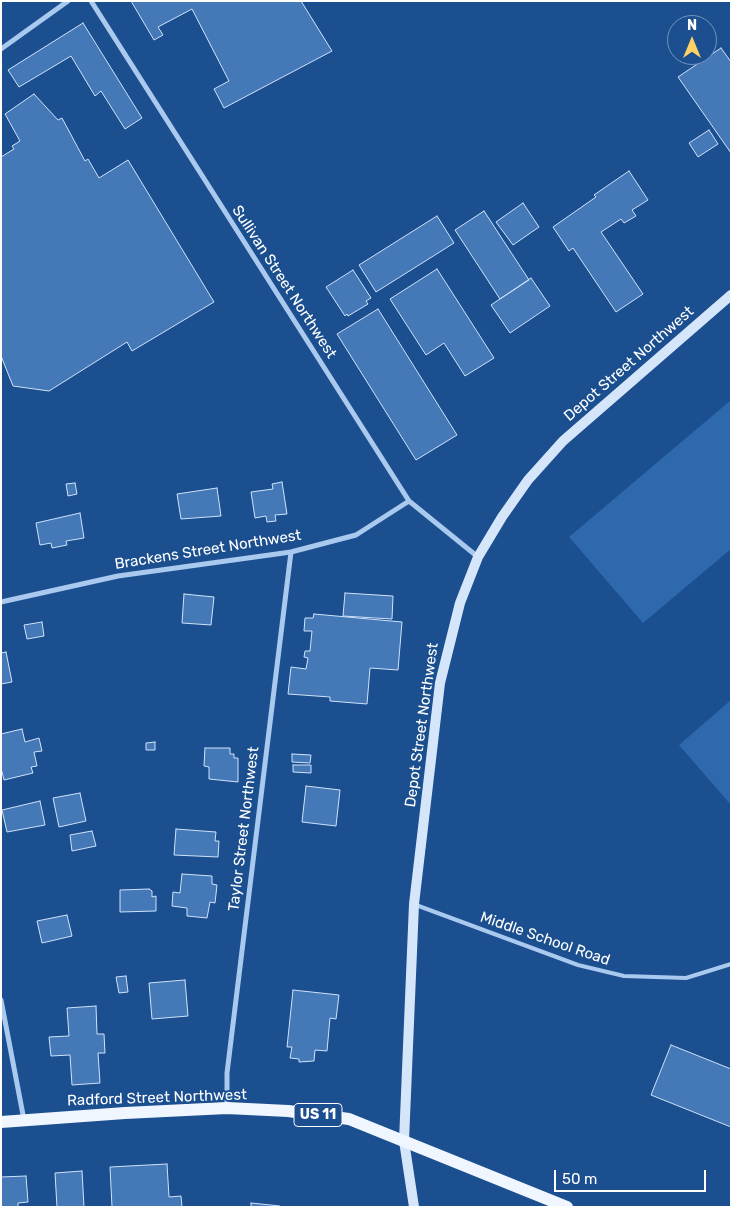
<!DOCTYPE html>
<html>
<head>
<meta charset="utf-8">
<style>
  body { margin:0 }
  #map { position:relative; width:732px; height:1208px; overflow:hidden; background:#1b4f8f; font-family:Rubik,sans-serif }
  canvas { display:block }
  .frame { position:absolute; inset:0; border:2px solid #fff; pointer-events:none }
  .north { position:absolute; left:667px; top:15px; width:50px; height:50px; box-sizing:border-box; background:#1b4f8f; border:1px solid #7695bc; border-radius:50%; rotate:0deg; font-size:14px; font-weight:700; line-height:20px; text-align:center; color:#fff }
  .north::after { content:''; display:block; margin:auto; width:18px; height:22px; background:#ffd166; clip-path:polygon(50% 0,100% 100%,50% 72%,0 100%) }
  .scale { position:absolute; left:554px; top:1170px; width:152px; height:22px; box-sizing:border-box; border:2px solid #fff; border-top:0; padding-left:6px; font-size:15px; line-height:18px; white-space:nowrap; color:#fff; -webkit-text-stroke:4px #1b4f8f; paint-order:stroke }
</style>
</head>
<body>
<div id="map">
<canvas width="732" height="1208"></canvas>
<div class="frame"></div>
<div class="north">N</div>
<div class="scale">50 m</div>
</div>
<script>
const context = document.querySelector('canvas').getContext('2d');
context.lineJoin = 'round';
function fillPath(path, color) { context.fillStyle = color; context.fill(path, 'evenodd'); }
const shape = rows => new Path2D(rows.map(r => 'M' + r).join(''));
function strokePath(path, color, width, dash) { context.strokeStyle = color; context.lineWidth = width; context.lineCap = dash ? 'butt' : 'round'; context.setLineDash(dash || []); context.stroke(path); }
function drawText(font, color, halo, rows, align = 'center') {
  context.font = font + ' Rubik,sans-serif'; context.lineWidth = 4; context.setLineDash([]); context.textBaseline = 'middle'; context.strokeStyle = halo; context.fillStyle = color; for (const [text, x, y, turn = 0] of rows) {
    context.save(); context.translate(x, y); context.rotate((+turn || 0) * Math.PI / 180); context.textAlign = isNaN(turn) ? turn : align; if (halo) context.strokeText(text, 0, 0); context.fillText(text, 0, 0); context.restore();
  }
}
fillPath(shape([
  [731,400,731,549,643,623,569,537],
  [731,700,731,805,679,745]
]), '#2e69ad');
const building = shape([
  [131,1,301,1,332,51,224,108,214,89,229,81,192,9,158,27,163,35,154,40,131,1],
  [83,23,142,118,125,129,101,91,95,96,71,56,19,87,8,70,83,23],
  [721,48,731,62,731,153,678,77,721,48],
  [34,94,58,120,62,118,85,161,88,159,99,178,128,160,214,302,132,351,127,342,49,391,13,386,1,356,1,157,14,149,12,146,20,141,5,114,34,94],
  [709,130,718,144,698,157,689,143,709,130],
  [629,171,648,200,632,210,636,216,624,223,621,219,601,232,643,294,616,312,573,248,569,251,553,227,596,197,594,195,629,171],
  [523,203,539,227,513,245,496,222,523,203],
  [484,211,529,280,500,299,455,230,484,211],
  [437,216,454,243,376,292,359,265,437,216],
  [437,269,494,358,465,376,444,343,426,355,390,299,437,269],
  [353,270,371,298,366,301,368,304,348,316,347,314,345,316,326,287,353,270],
  [531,278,550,306,510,333,491,305,531,278],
  [378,309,457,435,416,460,337,334,378,309],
  [282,482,287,514,275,515,276,521,267,522,266,516,255,518,251,492,273,489,272,484,282,482],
  [75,483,77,494,68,496,66,484,75,483],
  [217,488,221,516,181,519,177,494,217,488],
  [80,513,84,538,66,541,67,545,52,548,51,543,40,545,36,523,80,513],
  [345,593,393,596,392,619,343,616,345,593],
  [184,594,214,597,211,625,182,623,184,594],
  [314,614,402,622,398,670,370,668,367,704,330,701,330,697,288,694,291,667,306,669,308,658,304,657,305,651,310,651,312,631,304,631,305,618,313,618,314,614],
  [42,622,44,636,27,639,24,625,42,622],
  [6,652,12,682,1,684,1,653,6,652],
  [22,729,25,742,39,738,42,751,34,752,37,766,31,767,33,773,4,780,1,768,1,734,22,729],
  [155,742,155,750,146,750,146,743,155,742],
  [205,748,230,748,230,754,234,754,234,758,238,758,238,782,209,779,209,767,204,766,205,748],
  [292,754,311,755,310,763,292,762,292,754],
  [293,765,311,765,311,773,293,772,293,765],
  [306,786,340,790,336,826,302,822,306,786],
  [80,793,86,821,59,827,53,798,80,793],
  [40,801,45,825,7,832,2,810,40,801],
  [176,829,216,832,215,841,219,841,218,857,174,855,176,829],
  [92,831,96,846,72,851,70,835,92,831],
  [182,874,212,876,212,884,217,885,215,903,210,902,207,918,187,916,187,908,172,906,173,892,180,893,182,874],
  [149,889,152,891,152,897,156,896,156,911,120,912,120,890,149,889],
  [67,915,72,936,42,943,37,921,67,915],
  [126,976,128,992,119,993,116,977,126,976],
  [185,980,188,1016,152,1019,149,983,185,980],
  [293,990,339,995,336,1019,330,1018,327,1051,315,1050,314,1061,299,1062,299,1059,290,1058,292,1047,287,1047,293,990],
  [96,1006,97,1034,104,1034,105,1053,98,1053,100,1083,72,1085,70,1055,51,1056,49,1037,69,1036,67,1008,96,1006],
  [671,1045,731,1069,731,1127,651,1095,671,1045],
  [167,1164,169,1197,181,1196,182,1207,112,1207,110,1167,167,1164],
  [82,1171,84,1207,57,1207,55,1173,82,1171],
  [26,1176,28,1202,18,1203,18,1207,1,1207,1,1177,26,1176],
  [251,1203,280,1206,280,1207,251,1207,251,1203]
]);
fillPath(building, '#4478b7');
strokePath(building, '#cfe3fa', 1);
strokePath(shape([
  [416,905,578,965,624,976,686,978,731,964]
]), '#a9c9ee', 4);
strokePath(shape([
  [91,1,409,501,478,557],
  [1,49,68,1],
  [1,602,118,576,291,552,356,535,409,501],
  [1,1000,24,1120],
  [227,1108,227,1073,291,552]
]), '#a9c9ee', 5);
strokePath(shape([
  [414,1207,404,1141,414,904,440,683,460,603,478,557,502,517,528,480,563,441,731,295]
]), '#d6e6fa', 10);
strokePath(shape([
  [1,1122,125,1113,227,1108,288,1111,349,1119,567,1207]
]), '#f0f6ff', 12);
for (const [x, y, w] of [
  [318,1115,48]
]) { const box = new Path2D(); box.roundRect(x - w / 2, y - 11.5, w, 23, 4); context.fillStyle = '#1b4f8f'; context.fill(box); strokePath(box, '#fff', 1); }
drawText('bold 14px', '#fff', null, [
  ["US 11",318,1115]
]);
drawText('15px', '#fff', '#1b4f8f', [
  ["Sullivan Street Northwest",284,282,57],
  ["Depot Street Northwest",629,364,-41],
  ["Brackens Street Northwest",208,550,-9],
  ["Depot Street Northwest",422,725,-82],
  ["Taylor Street Northwest",244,829,-83],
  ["Middle School Road",545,939,19],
  ["Radford Street Northwest",157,1098,-2]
]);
</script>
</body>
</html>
